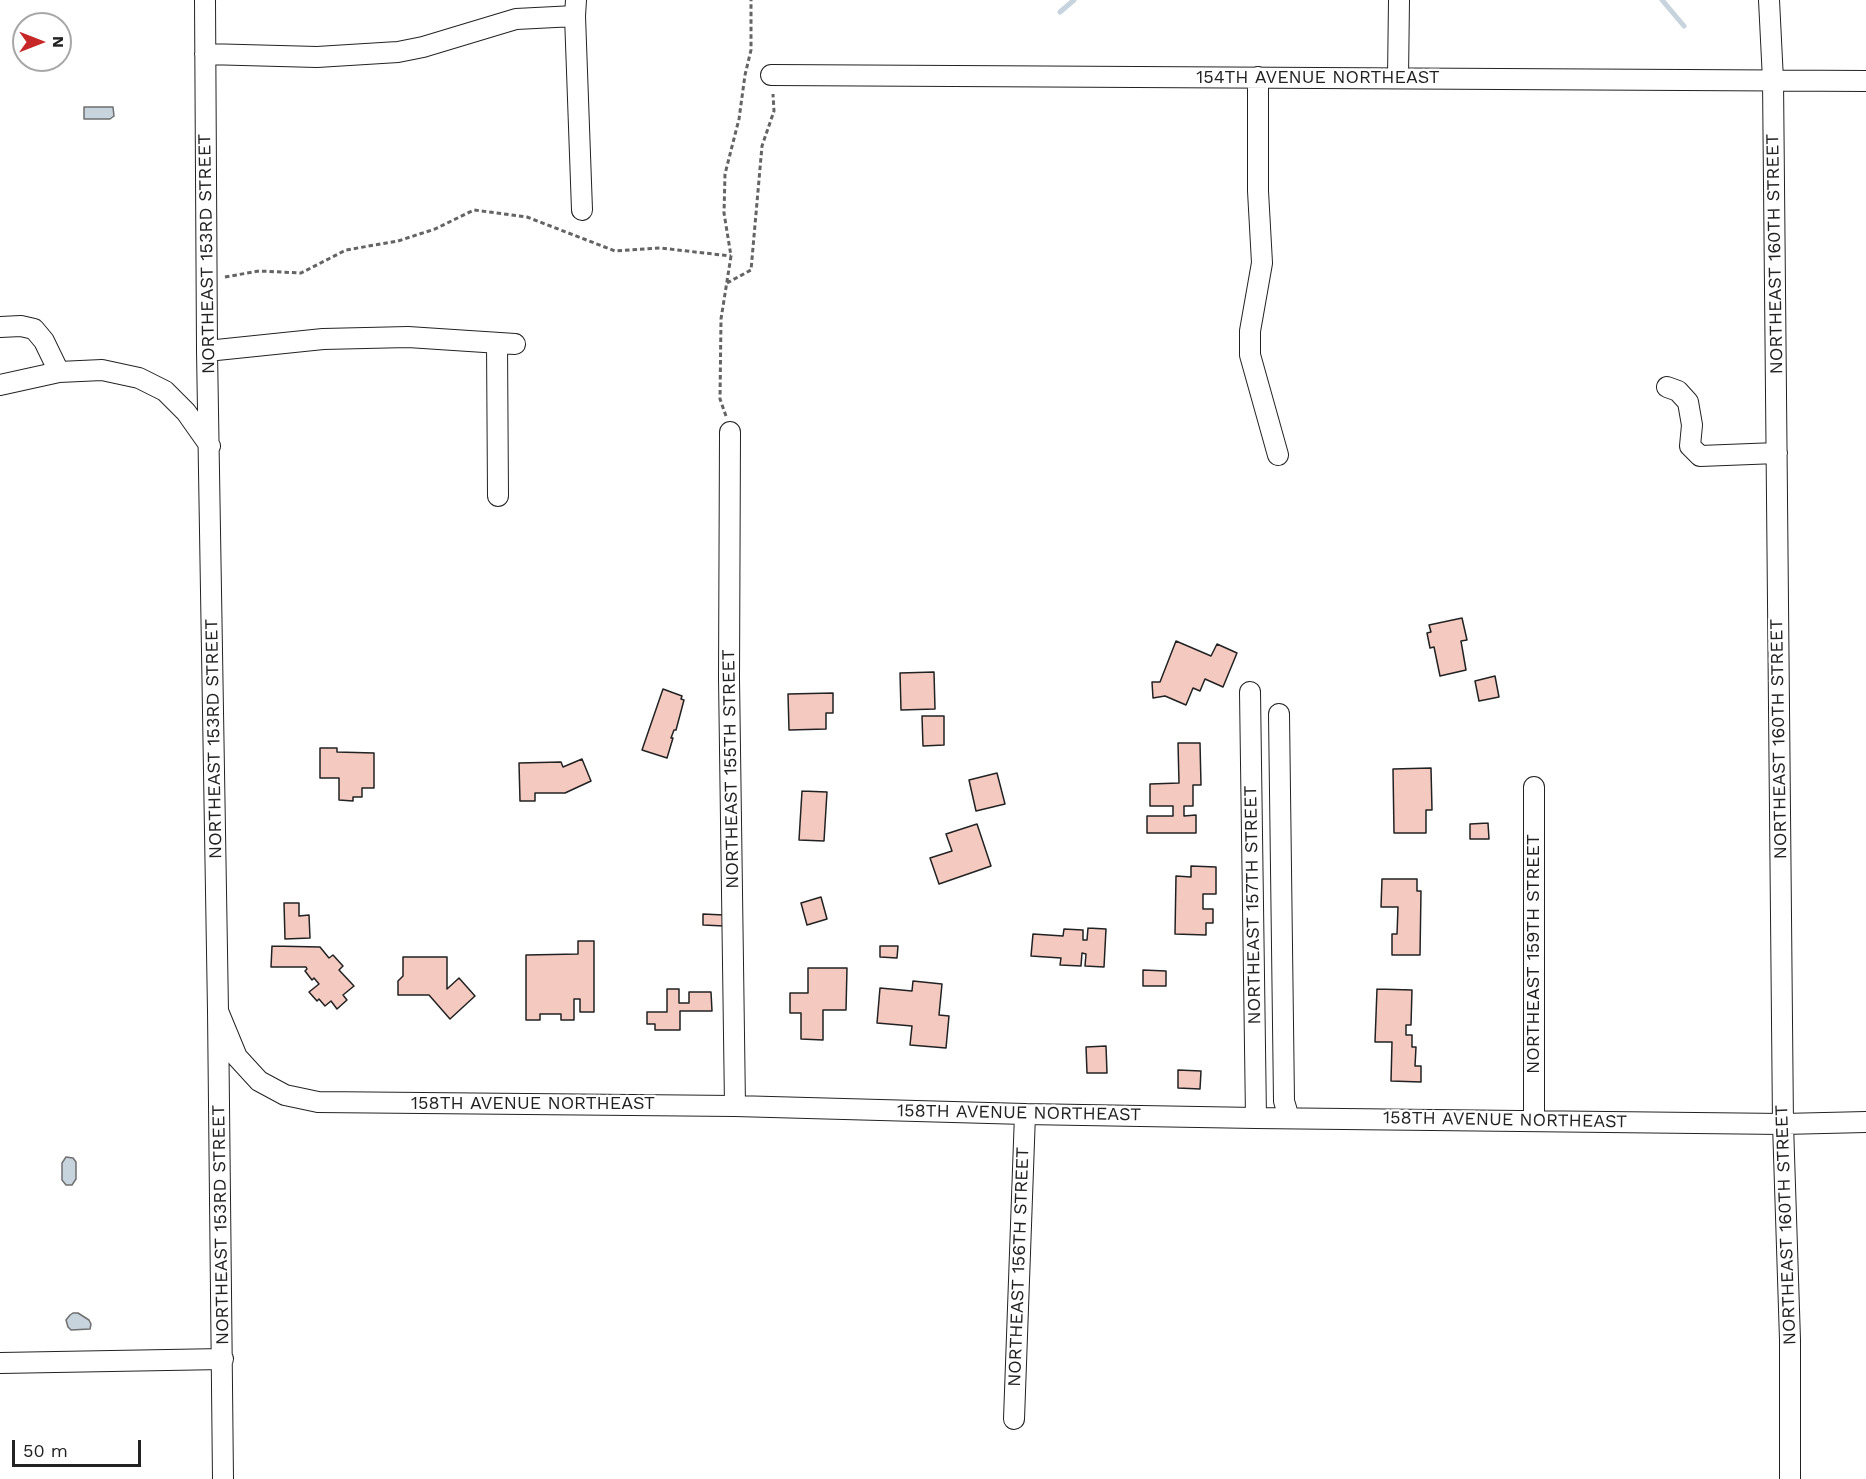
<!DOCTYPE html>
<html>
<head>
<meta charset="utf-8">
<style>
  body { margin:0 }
  #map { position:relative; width:1866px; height:1479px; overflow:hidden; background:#fff; font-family:"Work Sans",sans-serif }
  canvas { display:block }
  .north { position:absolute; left:12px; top:12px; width:60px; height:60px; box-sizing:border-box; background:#fff; border:2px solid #a7a7a7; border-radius:50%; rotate:90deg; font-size:16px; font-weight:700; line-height:24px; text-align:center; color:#222 }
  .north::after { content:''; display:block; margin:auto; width:21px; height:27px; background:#c62828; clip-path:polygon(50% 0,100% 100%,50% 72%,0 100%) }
  .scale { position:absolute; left:12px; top:1440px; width:129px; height:27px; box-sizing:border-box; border:3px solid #222; border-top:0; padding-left:8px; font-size:18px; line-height:21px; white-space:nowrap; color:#222; -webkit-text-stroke:4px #fff; paint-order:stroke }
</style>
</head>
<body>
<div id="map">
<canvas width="1866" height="1479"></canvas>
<div class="north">N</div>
<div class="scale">50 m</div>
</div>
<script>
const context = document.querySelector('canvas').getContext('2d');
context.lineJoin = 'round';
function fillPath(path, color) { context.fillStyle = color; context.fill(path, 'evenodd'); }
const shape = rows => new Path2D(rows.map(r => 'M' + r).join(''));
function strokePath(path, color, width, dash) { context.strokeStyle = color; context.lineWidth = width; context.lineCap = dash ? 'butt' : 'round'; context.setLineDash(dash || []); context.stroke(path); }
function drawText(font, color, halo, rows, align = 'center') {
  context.font = font + ' "Work Sans",sans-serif'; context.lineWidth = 4.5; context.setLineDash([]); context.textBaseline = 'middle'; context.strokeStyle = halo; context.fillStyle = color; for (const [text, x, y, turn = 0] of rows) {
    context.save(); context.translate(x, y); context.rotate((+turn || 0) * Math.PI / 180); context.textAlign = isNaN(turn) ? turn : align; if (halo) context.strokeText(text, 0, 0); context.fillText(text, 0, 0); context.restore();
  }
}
const water = shape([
  [84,107,113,107,114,116,110,119,84,119,84,107],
  [66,1157,73,1158,76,1162,76,1179,72,1185,66,1185,62,1180,62,1163,66,1157],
  [73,1313,78,1313,89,1320,91,1324,90,1329,71,1330,68,1327,66,1320,70,1315,73,1313]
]);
fillPath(water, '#c7d3dd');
strokePath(water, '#6f6f6f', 1.5);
strokePath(shape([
  [1662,0,1684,26],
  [1060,12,1074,0]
]), '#c7d3dd', 5);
const building = shape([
  [1462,618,1467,640,1461,641,1466,670,1440,676,1434,647,1430,648,1427,633,1431,632,1429,625,1462,618],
  [1176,641,1211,656,1217,644,1237,653,1223,687,1205,679,1200,691,1193,688,1186,705,1165,696,1153,698,1152,682,1160,682,1176,641],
  [934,672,935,709,901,710,900,673,934,672],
  [1495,676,1499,697,1479,701,1475,681,1495,676],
  [663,689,682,696,681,699,684,700,676,730,674,730,671,738,673,738,667,758,642,750,663,689],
  [833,693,833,713,826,713,826,729,789,730,788,694,833,693],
  [922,716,944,716,944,745,923,746,922,716],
  [1178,743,1200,743,1201,785,1193,785,1193,806,1184,806,1184,816,1196,815,1196,833,1147,833,1147,816,1173,816,1173,806,1150,806,1150,784,1179,783,1178,743],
  [320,748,337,748,337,752,374,753,374,788,362,788,362,797,353,797,353,801,339,800,339,778,320,778,320,748],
  [582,759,591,781,565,793,535,793,535,801,520,801,519,763,561,762,563,767,582,759],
  [1431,768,1432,810,1426,810,1426,833,1394,833,1393,769,1431,768],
  [997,773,1005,804,976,811,969,780,997,773],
  [802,791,827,792,824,841,799,840,802,791],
  [1488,823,1489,839,1470,839,1470,824,1488,823],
  [977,824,991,866,939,884,930,858,952,851,946,834,977,824],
  [1191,866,1216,867,1216,894,1203,894,1203,909,1213,909,1213,923,1206,923,1206,935,1175,934,1176,876,1191,877,1191,866],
  [1382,879,1417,879,1417,891,1421,891,1420,955,1392,955,1392,934,1397,934,1398,907,1381,907,1382,879],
  [821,897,827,919,807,925,801,903,821,897],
  [284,903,299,903,299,916,309,915,310,938,285,939,284,903],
  [703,914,724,915,724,926,703,925,703,914],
  [1088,928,1106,929,1104,967,1085,966,1086,954,1082,953,1081,966,1060,965,1061,958,1031,956,1033,934,1063,936,1064,929,1083,930,1083,940,1087,940,1088,928],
  [578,941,594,941,594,1012,580,1012,580,999,574,999,574,1020,561,1020,561,1014,540,1014,540,1020,526,1020,526,955,578,954,578,941],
  [272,946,320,947,329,958,333,955,343,966,339,970,354,986,343,995,347,1000,337,1009,331,1001,325,1006,319,999,317,1001,309,992,319,984,314,978,312,980,305,971,307,969,306,967,271,967,272,946],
  [880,946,898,946,897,958,880,957,880,946],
  [403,957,447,957,447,989,459,978,475,996,450,1019,429,995,398,995,398,981,403,976,403,957],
  [808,968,847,968,846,1010,823,1010,823,1040,801,1039,801,1013,790,1013,790,993,808,993,808,968],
  [1143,970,1166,971,1166,986,1143,986,1143,970],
  [913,981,942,984,939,1015,949,1016,946,1048,910,1045,912,1026,877,1023,880,988,912,991,913,981],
  [667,989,679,989,679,1003,689,1003,689,992,711,992,712,1011,680,1011,680,1030,655,1030,655,1024,647,1024,647,1012,667,1012,667,989],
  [1377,989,1412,990,1411,1025,1406,1025,1406,1035,1412,1035,1412,1047,1416,1047,1415,1066,1421,1066,1421,1082,1391,1081,1392,1042,1375,1042,1377,989],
  [1106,1046,1107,1073,1087,1073,1086,1047,1106,1046],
  [1178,1070,1201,1071,1200,1089,1178,1088,1178,1070]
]);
fillPath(building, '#f3c9c0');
strokePath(building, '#222', 1.5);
const minor = shape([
  [205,0,207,351,218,1011,223,1479],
  [576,0,575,16,582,210],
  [1769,0,1773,80,1783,1124,1790,1340,1790,1479],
  [205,54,317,57,398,52,423,47,516,19,575,16],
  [771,75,1866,81],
  [1258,77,1258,191,1262,263,1250,331,1250,355,1278,455],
  [1398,78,1399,0],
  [0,327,21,326,34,329,44,341,59,372],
  [497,343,498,496],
  [207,351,323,339,408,337,515,344],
  [0,385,59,372,102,370,139,378,165,391,186,412,210,446],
  [1667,387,1678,391,1688,402,1692,425,1690,446,1700,456,1777,453],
  [730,432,729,678,735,1106],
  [1250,692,1256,1118],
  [1279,714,1284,1101,1289,1118],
  [1534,787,1534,1120],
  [218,1011,237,1057,259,1081,285,1095,318,1102,735,1106,1025,1114,1256,1118,1783,1124,1866,1122],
  [0,1363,223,1359],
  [1014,1419,1025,1114]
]);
strokePath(minor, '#222', 22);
strokePath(shape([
  [225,277,259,271,301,273,346,250,398,241,435,229,474,210,527,217,615,251,660,248,731,256],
  [727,283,751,270,762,146,774,111,773,94],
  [726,416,720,399,721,319,731,256,724,213,725,174,739,119,745,75,751,50,751,0]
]), '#646464', 3, [4.5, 3]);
strokePath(minor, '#fff', 20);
drawText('18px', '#222', '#fff', [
  ["154TH AVENUE NORTHEAST",1318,78],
  ["NORTHEAST 153RD STREET",207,254,-91],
  ["NORTHEAST 160TH STREET",1775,254,-91],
  ["NORTHEAST 153RD STREET",214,739,-91],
  ["NORTHEAST 160TH STREET",1779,739,-91],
  ["NORTHEAST 155TH STREET",731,769,-91],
  ["NORTHEAST 157TH STREET",1253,905,-91],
  ["NORTHEAST 159TH STREET",1534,954,-90],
  ["158TH AVENUE NORTHEAST",533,1104],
  ["158TH AVENUE NORTHEAST",1019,1113,1],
  ["158TH AVENUE NORTHEAST",1505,1120,1],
  ["NORTHEAST 153RD STREET",221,1225,-91],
  ["NORTHEAST 160TH STREET",1786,1225,-92],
  ["NORTHEAST 156TH STREET",1019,1267,-88]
]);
</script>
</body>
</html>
